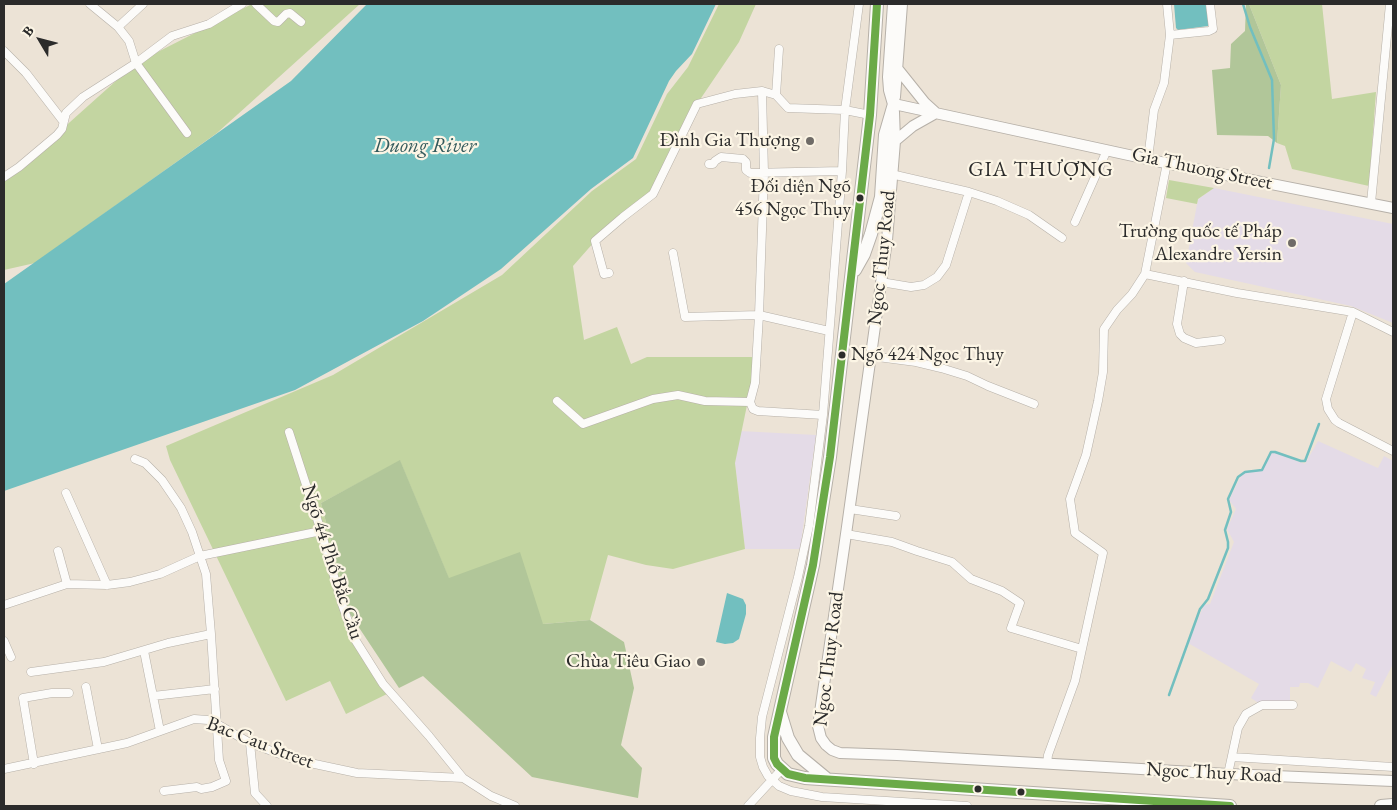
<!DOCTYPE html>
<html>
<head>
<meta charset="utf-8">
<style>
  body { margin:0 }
  #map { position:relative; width:1397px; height:810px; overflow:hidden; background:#ece3d6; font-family:"EB Garamond",serif }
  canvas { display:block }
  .frame { position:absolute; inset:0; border:5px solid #2b2b2b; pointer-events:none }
  .north { position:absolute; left:15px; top:15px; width:50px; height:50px; -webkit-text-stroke:4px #fcf5e5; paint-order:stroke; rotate:307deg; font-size:14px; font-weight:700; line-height:20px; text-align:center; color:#2b2b2b }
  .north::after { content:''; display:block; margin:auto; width:18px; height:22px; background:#2b2b2b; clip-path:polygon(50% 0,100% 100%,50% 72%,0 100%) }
</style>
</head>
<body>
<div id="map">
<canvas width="1397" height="810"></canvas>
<div class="frame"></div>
<div class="north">B</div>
</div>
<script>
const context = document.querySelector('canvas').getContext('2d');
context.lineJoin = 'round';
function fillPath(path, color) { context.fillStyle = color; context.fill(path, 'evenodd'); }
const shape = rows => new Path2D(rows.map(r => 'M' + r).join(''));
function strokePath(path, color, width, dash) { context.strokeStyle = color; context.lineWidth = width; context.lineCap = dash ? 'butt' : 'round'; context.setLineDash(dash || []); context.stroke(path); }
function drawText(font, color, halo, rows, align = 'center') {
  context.font = font + ' "EB Garamond",serif'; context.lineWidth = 4.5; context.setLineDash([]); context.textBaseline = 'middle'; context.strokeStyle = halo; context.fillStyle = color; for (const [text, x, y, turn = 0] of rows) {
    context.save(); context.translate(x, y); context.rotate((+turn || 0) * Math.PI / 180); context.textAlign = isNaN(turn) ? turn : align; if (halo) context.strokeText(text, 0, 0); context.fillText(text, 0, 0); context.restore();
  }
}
fillPath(shape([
  [1214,188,1393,224,1393,323,1351,306,1195,272,1186,263,1198,199],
  [740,431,816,435,800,549,745,549,735,463],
  [1318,441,1378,468,1384,456,1393,461,1393,664,1376,697,1370,694,1375,682,1362,678,1366,669,1356,663,1351,672,1331,661,1318,688,1308,683,1300,683,1299,687,1290,687,1290,704,1260,704,1251,698,1259,684,1188,643,1204,605,1210,604,1234,542,1227,529,1236,509,1229,500,1243,472,1262,470,1271,451,1305,464]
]), '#e4dbe7');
fillPath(shape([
  [252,4,360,4,217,133,35,263,4,270,4,181,136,63],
  [719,4,756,4,739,42,697,104,653,194,595,241,573,266,584,340,617,327,631,364,647,357,757,357,735,463,745,549,673,569,646,565,608,555,590,620,543,624,449,579,400,461,321,503,350,614,344,618,387,694,346,714,330,681,286,701,170,460,166,446,333,375,502,275,592,191,636,159,667,94,688,67],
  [1249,4,1322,4,1332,99,1376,92,1369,186,1292,169,1285,146,1277,143,1281,85],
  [1169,180,1214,188,1198,199,1197,204,1166,198]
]), '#c3d5a1');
fillPath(shape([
  [1246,4,1249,4,1281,85,1277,143,1268,136,1217,135,1212,70,1230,68,1231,44,1245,31],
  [400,460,449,578,520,552,543,624,590,620,624,642,634,688,621,745,642,768,638,798,532,777,423,676,399,688,350,614,321,503]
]), '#b1c699');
fillPath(shape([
  [367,4,716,4,692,54,676,71,669,81,633,158,591,189,501,269,423,321,295,390,4,491,4,284,291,81],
  [1174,4,1209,4,1211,23,1208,26,1178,30,1176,28],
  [727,593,743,599,746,605,746,614,739,639,733,643,725,644,716,642]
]), '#72bfbf');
strokePath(shape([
  [1243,4,1250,27,1272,80,1274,139,1269,168],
  [1169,695,1200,609,1208,599,1228,548,1228,542,1225,530,1231,512,1228,499,1238,477,1245,472,1262,470,1271,452,1275,452,1301,461,1305,461,1319,424]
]), '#72bfbf', 2.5);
const minor = shape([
  [90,4,118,27,129,41,136,63,187,133],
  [256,4,274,21,278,22,286,14,290,13,301,22],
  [859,4,845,110,842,171,823,415,809,526,798,577,762,717,760,738,760,757,763,767,768,776,779,786,791,791,822,797,967,806],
  [118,27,143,4],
  [1170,35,1209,31,1213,29,1210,4],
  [4,51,26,73,63,121],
  [776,95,779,49],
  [1148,159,1154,110,1164,83,1170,35,1167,4],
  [709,164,713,164,715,161,721,157,743,159,746,162,746,170,750,173,842,171],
  [891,174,969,192,997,201,1029,215,1062,238],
  [4,177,19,167,57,135,62,129,66,113,83,97,136,63,172,36,209,24,242,4],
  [1371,203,1390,4],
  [1075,222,1107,150],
  [673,253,685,317,759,315,829,331],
  [609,273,604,274,595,241,623,217,653,194,697,104,735,94,762,91,776,95,788,108,845,110,870,115],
  [1145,274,1237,293,1353,312,1393,332],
  [1184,281,1177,324,1180,334,1184,338,1196,343,1221,340],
  [881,282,911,287,924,285,937,277,946,265,969,192],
  [1353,312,1326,399,1328,409,1335,420,1339,423,1393,451],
  [870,356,916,362,941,368,967,376,988,386,1034,404],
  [557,401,583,424,653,399,678,395,705,401,750,402],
  [750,402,755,383,759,315,764,173,762,91],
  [750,402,753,409,758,411,823,415],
  [289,432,321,531,342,604,354,638,383,684,429,736,463,778],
  [135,459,145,463,162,480,181,508,192,532,200,556,321,531],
  [66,493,107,585],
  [850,509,896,516],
  [846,534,892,542,917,551,952,562,971,579,1002,591,1020,603,1011,628,1082,649],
  [58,551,67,584],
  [4,605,67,584,107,585,130,582,160,574,200,556,206,574,211,634,219,760,226,781,212,787,201,789,197,787,164,791],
  [4,641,11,657],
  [144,651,160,731],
  [31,672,104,662,168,643,211,634],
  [86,687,98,749],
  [153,696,215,689],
  [250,743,255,793,267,806],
  [1232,757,1393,767],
  [34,764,23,698,52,693,69,693],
  [1047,764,1048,755,1075,681,1103,553,1075,533,1070,499,1086,455,1098,401,1103,372,1104,329,1117,310,1132,294,1145,274,1167,163],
  [4,769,127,743,194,719,208,720,217,724,250,743,296,760,357,773,463,778,491,796,515,806],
  [1228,774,1238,728,1246,714,1262,705,1293,705],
  [748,806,782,769]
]);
const tertiary = shape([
  [895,97,902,4],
  [894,104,1170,164,1393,208],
  [894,112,895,141,887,240,846,534,818,726,821,738,826,745,832,750,840,753,897,755,1228,774,1393,781],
  [895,141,913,126,936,113,925,103,897,68]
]);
const primary = shape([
  [877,4,870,115,830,457,813,565,774,737,774,758,777,764,788,774,805,778,1230,806],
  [855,270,864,254,871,234,881,197,885,135,894,104,890,90,889,77,894,4],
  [780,712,788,738,798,755,827,779],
  [1381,806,1393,805]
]);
strokePath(minor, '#b6b0a8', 9);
strokePath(tertiary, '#b6b0a8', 12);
strokePath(primary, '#b6b0a8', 14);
strokePath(minor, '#fcfbf9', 8);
strokePath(tertiary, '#fcfbf9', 10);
strokePath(primary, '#fcfbf9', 12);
strokePath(shape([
  [877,4,870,115,830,457,813,565,774,737,774,758,777,764,788,774,805,778,1230,806]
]), '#6baa48', 8);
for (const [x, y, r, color] of [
  [810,141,5,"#6f6b67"],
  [860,198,4.5,"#2b2b2b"],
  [1292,243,5,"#6f6b67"],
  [842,355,4.5,"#2b2b2b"],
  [701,662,5,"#6f6b67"],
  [978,789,4.5,"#2b2b2b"],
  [1021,792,4.5,"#2b2b2b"]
]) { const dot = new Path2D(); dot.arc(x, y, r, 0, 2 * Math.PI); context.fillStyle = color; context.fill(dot); strokePath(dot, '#fcf5e5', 2); }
drawText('19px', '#2b2b2b', '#fcf5e5', [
  ["Đối diện Ngõ",851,187],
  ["456 Ngọc Thụy",851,210],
  ["Ngõ 424 Ngọc Thụy",851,355,"left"]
], 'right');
drawText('20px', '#2b2b2b', '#fcf5e5', [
  ["Đình Gia Thượng",800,141],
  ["Trường quốc tế Pháp",1282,232],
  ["Alexandre Yersin",1282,255],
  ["Chùa Tiêu Giao",691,662]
], 'right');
drawText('20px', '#2b2b2b', '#fcf5e5', [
  ["Gia Thuong Street",1202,169,12],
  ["Ngoc Thuy Road",882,258,-84],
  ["Ngõ 44 Phố Bắc Cầu",332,562,72],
  ["Ngoc Thuy Road",829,659,-83],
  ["Bac Cau Street",260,743,21],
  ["Ngoc Thuy Road",1214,773,3]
]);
drawText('italic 21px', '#32595b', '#fcf5e5', [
  ["Duong River",425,146]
]);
context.letterSpacing = '1px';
drawText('21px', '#2b2b2b', '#fcf5e5', [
  ["GIA THƯỢNG",1041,170]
]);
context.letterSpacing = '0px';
</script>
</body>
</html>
